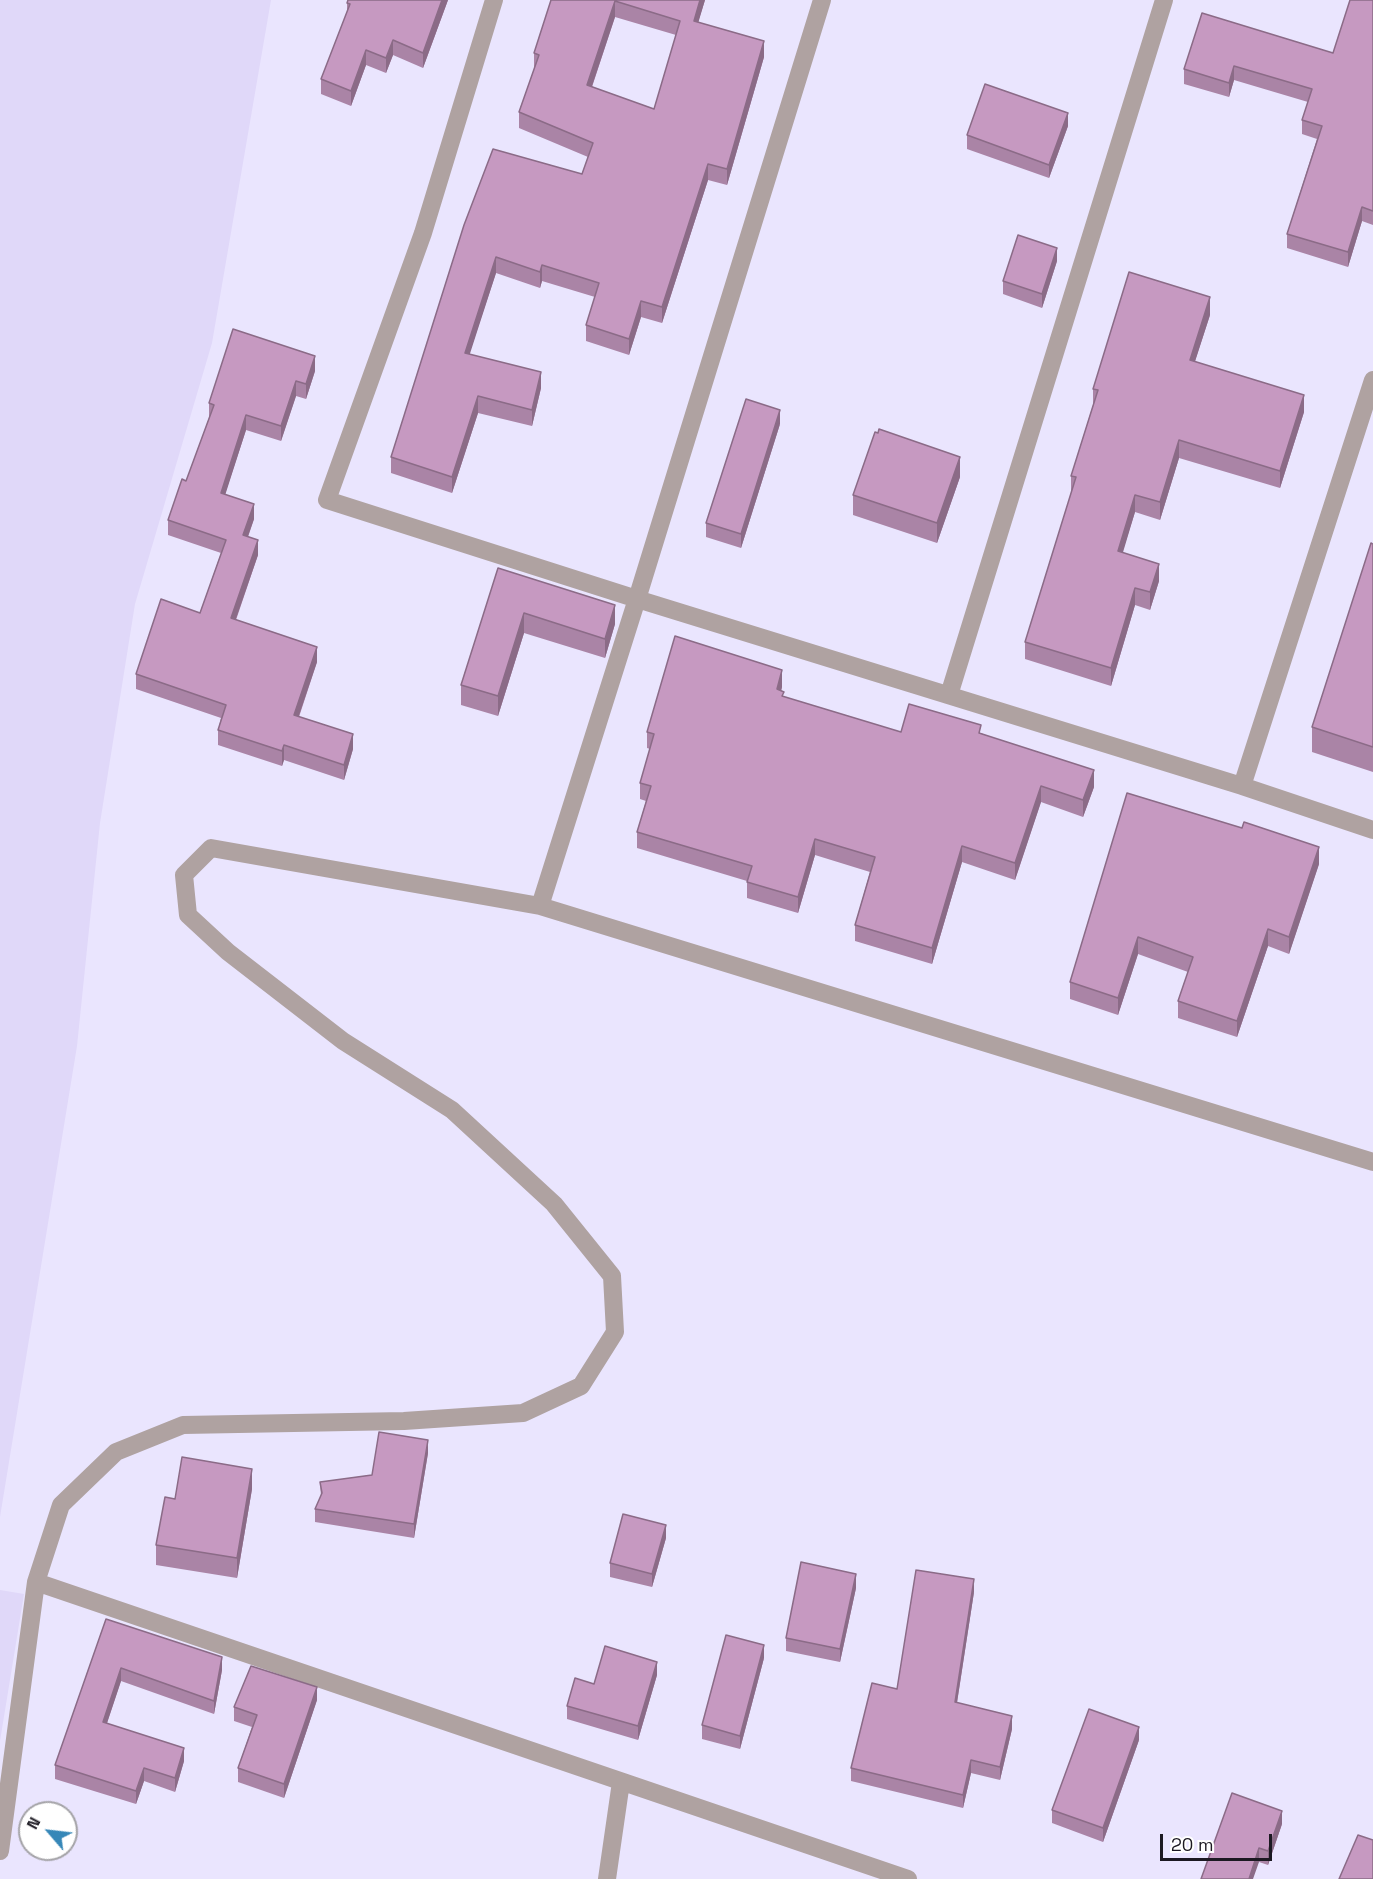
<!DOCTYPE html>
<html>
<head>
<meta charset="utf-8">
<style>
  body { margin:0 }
  #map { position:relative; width:1373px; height:1879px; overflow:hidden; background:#eae5fe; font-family:"Space Grotesk",sans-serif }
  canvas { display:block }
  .north { position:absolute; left:18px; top:1801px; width:60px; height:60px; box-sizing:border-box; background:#fff; border:2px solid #a4a3a7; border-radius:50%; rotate:298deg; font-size:16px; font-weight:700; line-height:24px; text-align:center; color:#1c1922 }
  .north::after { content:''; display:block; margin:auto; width:21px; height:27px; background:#3687b8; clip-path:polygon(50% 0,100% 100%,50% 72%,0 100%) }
  .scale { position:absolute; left:1160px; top:1834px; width:112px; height:27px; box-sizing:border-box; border:3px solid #1c1922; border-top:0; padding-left:8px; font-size:18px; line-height:21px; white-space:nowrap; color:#1c1922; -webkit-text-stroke:4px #fff; paint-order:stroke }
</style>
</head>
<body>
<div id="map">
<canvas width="1373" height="1879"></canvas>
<div class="north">N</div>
<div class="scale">20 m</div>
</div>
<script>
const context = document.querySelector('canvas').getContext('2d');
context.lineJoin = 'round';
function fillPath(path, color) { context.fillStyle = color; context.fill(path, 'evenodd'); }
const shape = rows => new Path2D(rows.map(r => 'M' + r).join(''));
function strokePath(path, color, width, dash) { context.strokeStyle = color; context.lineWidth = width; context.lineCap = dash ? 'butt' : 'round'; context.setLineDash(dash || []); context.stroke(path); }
fillPath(shape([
  [0,0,271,0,212,343,135,604,100,823,77,1046,0,1517],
  [0,1590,24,1594,0,1741]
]), '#e0d8f9');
strokePath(shape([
  [494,0,423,233,327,500,637,599,822,0],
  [949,695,1164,0],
  [1242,786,1373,380],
  [540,906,637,599,1242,786,1373,830],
  [36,1582,908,1879],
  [0,1851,36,1582,61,1505,116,1452,183,1425,404,1421,523,1413,581,1386,615,1332,612,1276,554,1204,452,1110,343,1041,228,952,188,915,184,875,211,848,540,906,1373,1162],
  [607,1879,621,1782]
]), '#afa2a1', 18);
fillPath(shape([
  [348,0,448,0,423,68,393,55,386,73,366,65,351,106,321,94,321,79,347,12,347,3],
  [551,0,705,0,698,22,764,57,727,185,708,180,662,323,641,317,629,355,586,341,586,325,595,297,542,281,540,288,496,273,469,354,541,388,532,426,478,413,452,493,391,473,391,457,464,225,582,174,588,157,519,128,519,112,534,69,534,53],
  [615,17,676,35,654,109,592,87],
  [1373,0,1373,225,1362,221,1348,267,1287,248,1287,234,1317,139,1302,134,1302,120,1308,102,1234,80,1229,97,1184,84,1184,69,1333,53],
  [1068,126,1049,178,967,149,967,135],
  [1057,261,1042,308,1003,294,1003,281],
  [1210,315,1195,361,1304,412,1280,488,1179,458,1160,520,1135,512,1122,553,1159,581,1150,610,1135,605,1111,686,1025,659,1025,642,1071,493,1071,476,1093,405,1093,389],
  [315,371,306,399,296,396,281,441,246,430,225,494,254,519,248,537,258,555,236,620,317,662,299,717,353,749,344,780,284,760,282,766,218,745,218,730,221,718,136,689,136,674,200,613,221,553,168,535,168,520,186,481,209,418,209,403],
  [780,424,741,548,706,537,706,523],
  [960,477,937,543,853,515,853,495],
  [1373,544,1373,772,1312,752,1312,727],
  [498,568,615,624,605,658,524,633,498,716,461,705,461,685],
  [782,687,781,691,784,697,901,732,981,733,1094,787,1083,817,1041,802,1015,880,962,862,932,964,855,941,855,925,870,872,815,855,798,913,747,898,747,881,637,848,637,832,646,801,640,799,640,783,650,749,647,748,647,732],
  [1242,828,1319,864,1289,954,1268,946,1237,1037,1178,1018,1178,1001,1188,972,1138,954,1118,1015,1070,999,1070,982],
  [428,1453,414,1538,315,1522,315,1509,321,1496,320,1482,372,1475],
  [252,1489,237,1578,156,1565,156,1545,175,1499],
  [666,1538,652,1587,610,1577,610,1563],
  [856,1588,840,1662,786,1651,786,1638],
  [974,1592,957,1703,1012,1729,1000,1780,971,1773,963,1808,851,1781,851,1768,897,1689],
  [106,1619,222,1670,214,1714,121,1681,107,1723,184,1761,175,1792,144,1781,136,1804,55,1779,55,1765],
  [764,1658,740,1749,702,1739,702,1725],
  [657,1675,638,1740,567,1719,567,1706,594,1684],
  [317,1700,284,1798,238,1782,238,1768,252,1727,234,1721,234,1707],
  [1139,1740,1103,1842,1052,1823,1052,1810],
  [1282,1824,1268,1865,1259,1862,1201,1879]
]), '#aa84a6');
fillPath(shape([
  [442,0,448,0,423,68,423,53],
  [700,0,705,0,694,37,694,21],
  [615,1,615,17,587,101,587,85],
  [393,40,393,55,386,73,386,58],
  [764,41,764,57,727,185,727,169],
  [366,50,366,65,351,106,351,91],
  [1234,66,1234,80,1229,97,1229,83],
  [1068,113,1068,126,1049,178,1049,165],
  [708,164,708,180,662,323,662,307],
  [1362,207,1362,221,1348,267,1348,252],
  [1057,248,1057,261,1042,308,1042,294],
  [496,257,496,273,465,369,465,353],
  [542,265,542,281,540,288,540,272],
  [1210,297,1210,315,1190,377,1190,360],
  [641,301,641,317,629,355,629,339],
  [315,356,315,371,306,399,306,384],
  [541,372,541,388,532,426,532,410],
  [296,381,296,396,281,441,281,426],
  [1304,395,1304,412,1280,488,1280,471],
  [478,396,478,413,452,493,452,477],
  [780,410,780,424,741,548,741,534],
  [246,415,246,430,221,508,221,493],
  [1179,440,1179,458,1160,520,1160,502],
  [960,457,960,477,937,543,937,523],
  [1135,495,1135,512,1118,569,1118,551],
  [254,504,254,519,243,550,243,535],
  [258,540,258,555,231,633,231,618],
  [1159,564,1159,581,1150,610,1150,592],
  [1135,588,1135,605,1111,686,1111,668],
  [615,605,615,624,605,658,605,639],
  [524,613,524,633,498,716,498,696],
  [317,647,317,662,294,730,294,715],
  [782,670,782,687,777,706,777,689],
  [353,734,353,749,344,780,344,765],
  [284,745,284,760,282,766,282,751],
  [1094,770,1094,787,1083,817,1083,800],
  [1041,786,1041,802,1015,880,1015,863],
  [815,839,815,855,798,913,798,897],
  [962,846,962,862,932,964,932,948],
  [1319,847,1319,864,1289,954,1289,937],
  [1268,929,1268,946,1237,1037,1237,1021],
  [1138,937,1138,954,1118,1015,1118,998],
  [428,1440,428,1453,414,1538,414,1524],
  [252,1469,252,1489,237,1578,237,1558],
  [666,1525,666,1538,652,1587,652,1574],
  [856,1574,856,1588,840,1662,840,1649],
  [974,1579,974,1592,955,1715,955,1702],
  [764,1645,764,1658,740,1749,740,1736],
  [222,1657,222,1670,214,1714,214,1701],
  [657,1662,657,1675,638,1740,638,1726],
  [121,1668,121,1681,103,1735,103,1722],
  [317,1687,317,1700,284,1798,284,1784],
  [1012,1716,1012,1729,1000,1780,1000,1767],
  [1139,1727,1139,1740,1103,1842,1103,1828],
  [184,1748,184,1761,175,1792,175,1778],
  [971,1760,971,1773,963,1808,963,1795],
  [144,1768,144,1781,136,1804,136,1791],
  [1282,1811,1282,1824,1268,1865,1268,1851],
  [1259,1848,1259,1862,1253,1879,1249,1879]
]), '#8b6b87');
const building = shape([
  [348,0,442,0,423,53,393,40,386,58,366,50,351,91,321,79,350,4,347,3,348,0],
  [551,0,700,0,694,21,764,41,727,169,708,164,662,307,641,301,629,339,586,325,599,283,542,265,540,272,496,257,465,353,541,372,532,410,478,396,452,477,391,457,464,225,493,149,582,174,593,143,519,112,539,55,534,53,551,0],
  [615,1,680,21,654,109,587,85,615,1],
  [1350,0,1373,0,1373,211,1362,207,1348,252,1287,234,1322,126,1302,120,1312,89,1234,66,1229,83,1184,69,1202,13,1333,53,1350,0],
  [985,84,1068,113,1049,165,967,135,985,84],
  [1018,235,1057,248,1042,294,1003,281,1018,235],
  [1129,272,1210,297,1190,360,1304,395,1280,471,1179,440,1160,502,1135,495,1118,551,1159,564,1150,592,1135,588,1111,668,1025,642,1076,477,1071,476,1098,390,1093,389,1129,272],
  [233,329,315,356,306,384,296,381,281,426,246,415,221,493,254,504,243,535,258,540,231,618,317,647,294,715,353,734,344,765,284,745,282,751,218,730,226,705,136,674,161,599,200,613,226,540,168,520,182,479,186,481,214,405,209,403,233,329],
  [746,399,780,410,741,534,706,523,746,399],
  [879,429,960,457,937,523,853,495,875,432,878,433,879,429],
  [1371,543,1373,544,1373,747,1312,727,1371,543],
  [498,568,615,605,605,639,524,613,498,696,461,685,498,568],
  [675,636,782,670,777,689,784,692,782,696,901,732,909,704,981,725,979,733,1094,770,1083,800,1041,786,1015,863,962,846,932,948,855,925,875,857,815,839,798,897,747,882,752,866,637,832,651,786,640,783,654,734,647,732,675,636],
  [1127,793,1242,828,1244,822,1319,847,1289,937,1268,929,1237,1021,1178,1001,1193,957,1138,937,1118,998,1070,982,1127,793],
  [379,1432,428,1440,414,1524,315,1509,322,1493,320,1482,372,1475,379,1432],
  [182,1457,252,1469,237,1558,156,1545,165,1497,175,1499,182,1457],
  [623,1514,666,1525,652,1574,610,1563,623,1514],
  [801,1562,856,1574,840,1649,786,1638,801,1562],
  [916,1570,974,1579,955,1702,1012,1716,1000,1767,971,1760,963,1795,851,1768,872,1683,897,1689,916,1570],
  [106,1619,222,1657,214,1701,121,1668,103,1722,184,1748,175,1778,144,1768,136,1791,55,1765,106,1619],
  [726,1635,764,1645,740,1736,702,1725,726,1635],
  [605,1646,657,1662,638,1726,567,1706,575,1678,594,1684,605,1646],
  [251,1666,317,1687,284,1784,238,1768,257,1715,234,1707,251,1666],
  [1089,1709,1139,1727,1103,1828,1052,1810,1089,1709],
  [1232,1793,1282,1811,1268,1851,1259,1848,1249,1879,1201,1879,1232,1793],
  [1358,1835,1373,1840,1373,1879,1339,1879,1358,1835]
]);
fillPath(building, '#c699c1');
strokePath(building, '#8b6b87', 1.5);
</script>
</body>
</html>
